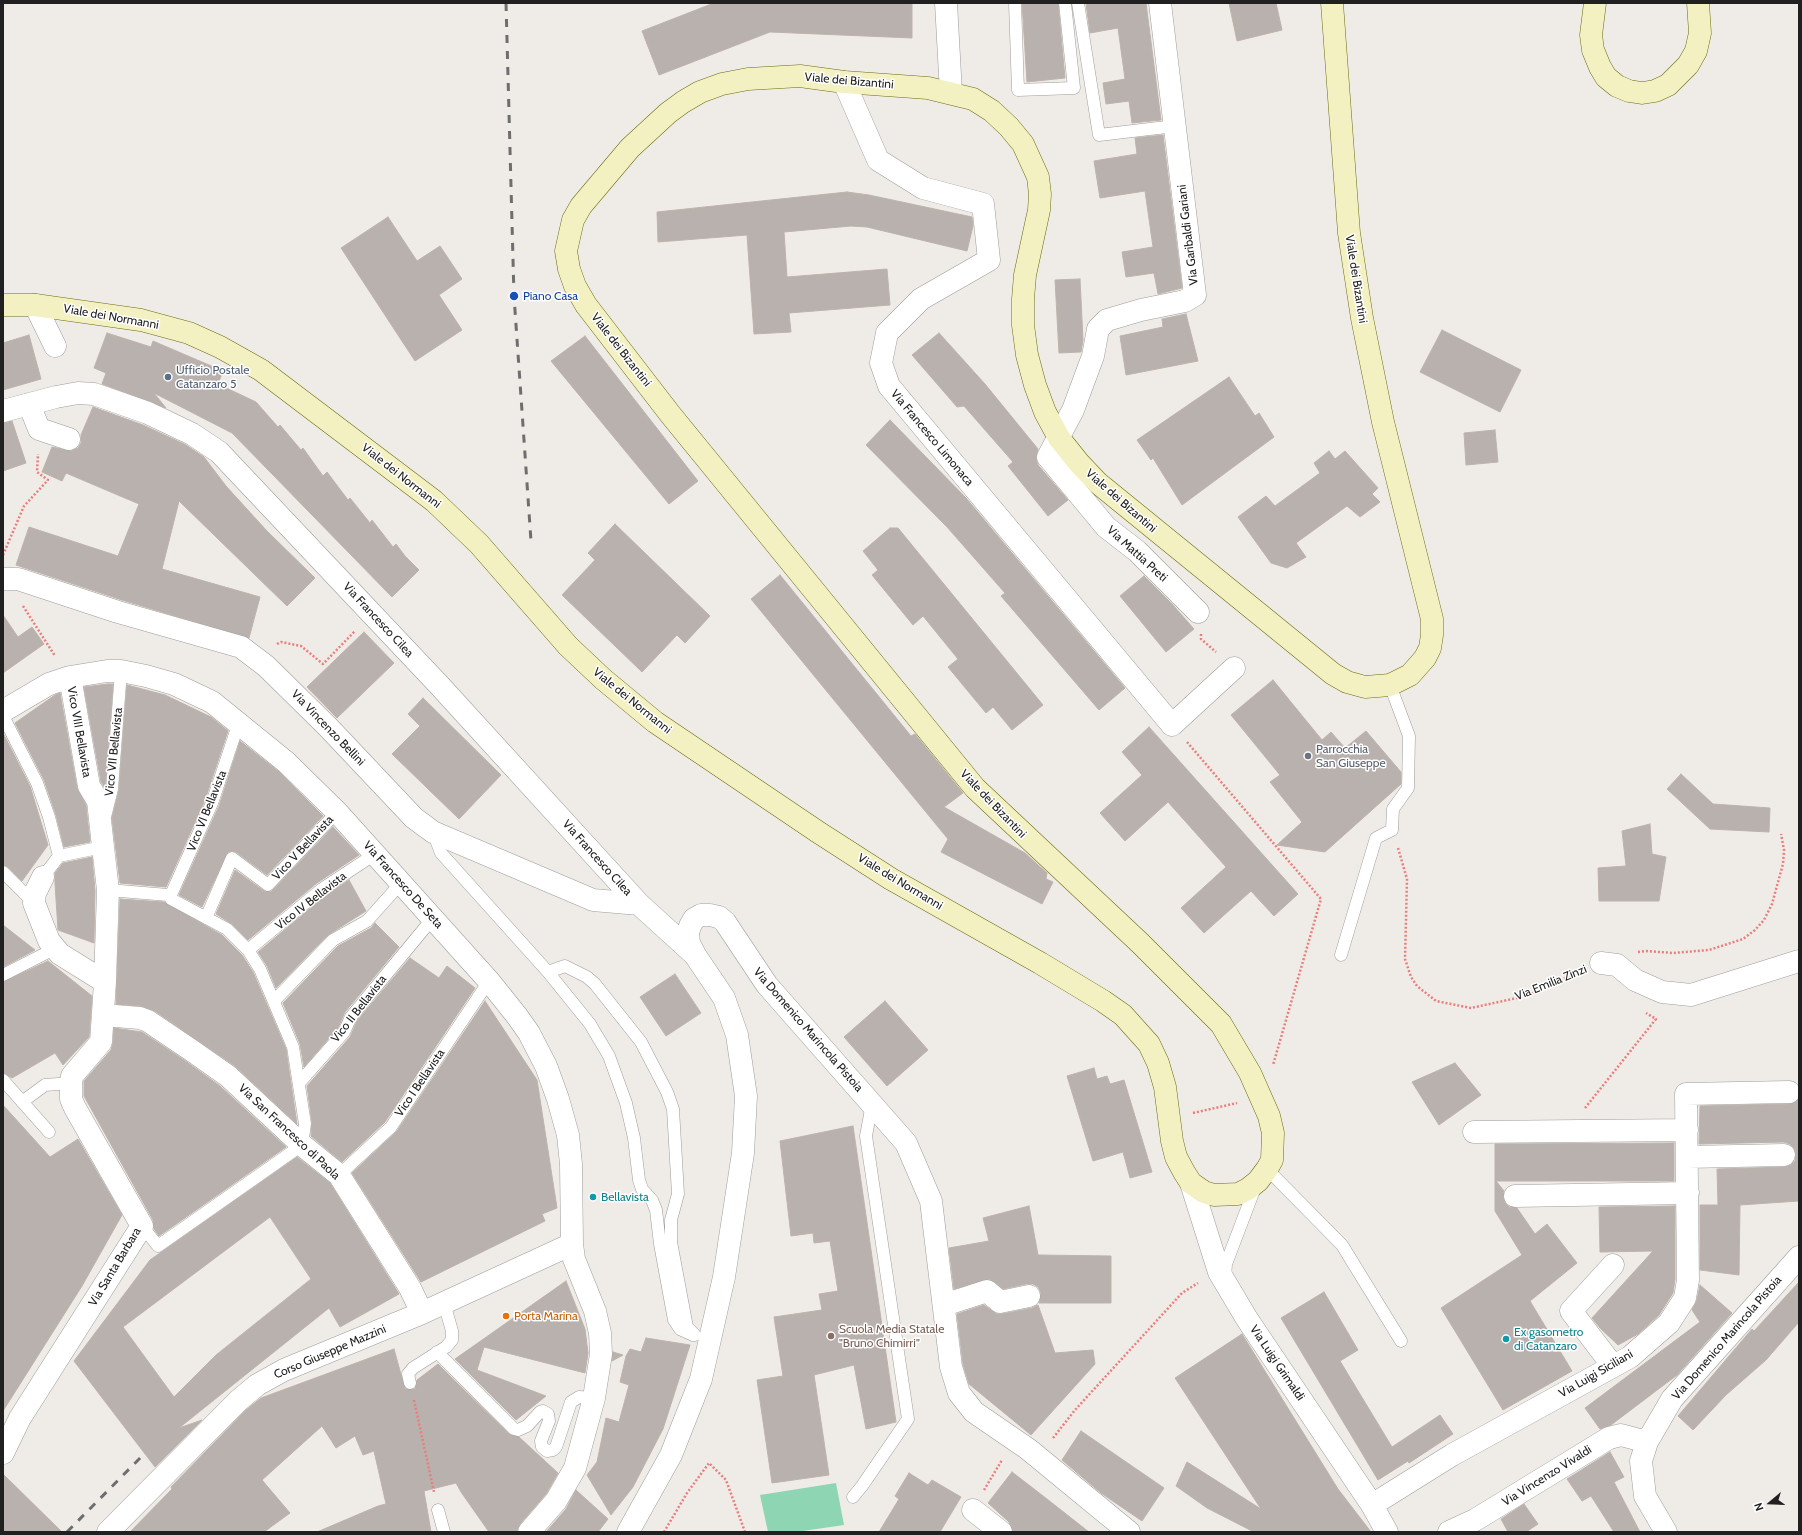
<!DOCTYPE html>
<html>
<head>
<meta charset="utf-8">
<style>
  body { margin:0 }
  #map { position:relative; width:1802px; height:1535px; overflow:hidden; background:#efece7; font-family:Cabin,sans-serif }
  canvas { display:block }
  .frame { position:absolute; inset:0; border:4px solid #202020; pointer-events:none }
  .north { position:absolute; left:1750px; top:1483px; width:40px; height:40px; -webkit-text-stroke:3px #fff; paint-order:stroke; rotate:251deg; font-size:11px; font-weight:700; line-height:16px; text-align:center; color:#202020 }
  .north::after { content:''; display:block; margin:auto; width:14px; height:18px; background:#202020; clip-path:polygon(50% 0,100% 100%,50% 72%,0 100%) }
</style>
</head>
<body>
<div id="map">
<canvas width="1802" height="1535"></canvas>
<div class="frame"></div>
<div class="north">N</div>
</div>
<script>
const context = document.querySelector('canvas').getContext('2d');
context.lineJoin = 'round';
function fillPath(path, color) { context.fillStyle = color; context.fill(path, 'evenodd'); }
const shape = rows => new Path2D(rows.map(r => 'M' + r).join(''));
function strokePath(path, color, width, dash) { context.strokeStyle = color; context.lineWidth = width; context.lineCap = dash ? 'butt' : 'round'; context.setLineDash(dash || []); context.stroke(path); }
function drawText(font, color, halo, rows, align = 'center') {
  context.font = font + ' Cabin,sans-serif'; context.lineWidth = 3; context.setLineDash([]); context.textBaseline = 'middle'; context.strokeStyle = halo; context.fillStyle = color; for (const [text, x, y, turn = 0] of rows) {
    context.save(); context.translate(x, y); context.rotate((+turn || 0) * Math.PI / 180); context.textAlign = isNaN(turn) ? turn : align; if (halo) context.strokeText(text, 0, 0); context.fillText(text, 0, 0); context.restore();
  }
}
fillPath(shape([
  [836,1483,844,1525,796,1532,768,1532,760,1495]
]), '#8ed5b3');
const building = shape([
  [714,3,912,3,912,38,770,32,659,75,642,31,714,3],
  [1022,3,1058,3,1065,78,1027,82,1022,3],
  [1086,3,1146,3,1161,120,1132,123,1129,101,1106,104,1103,83,1125,79,1118,28,1090,33,1086,3],
  [1229,3,1276,3,1282,30,1237,41,1229,3],
  [1163,135,1182,288,1158,294,1154,273,1126,277,1122,252,1153,247,1145,191,1100,198,1094,161,1137,154,1135,138,1163,135],
  [847,192,869,195,972,217,973,226,967,251,867,227,851,226,784,232,787,277,887,269,890,305,789,313,791,332,754,334,747,235,658,242,657,212,847,192],
  [388,217,417,261,440,246,462,279,439,295,462,330,415,361,341,248,388,217],
  [1080,279,1083,340,1081,352,1059,353,1055,280,1080,279],
  [1186,314,1198,361,1126,375,1120,336,1163,327,1162,319,1186,314],
  [1442,330,1521,370,1500,412,1420,372,1442,330],
  [107,333,151,347,153,341,223,371,218,384,256,402,278,427,280,425,301,450,303,448,323,476,327,472,348,500,350,498,370,523,372,520,393,547,396,544,405,556,419,570,392,597,232,433,154,393,166,408,102,384,106,373,94,368,107,333],
  [939,333,985,384,1038,449,1036,458,1038,465,1068,500,1048,516,1008,466,1013,462,964,406,957,407,912,355,939,333],
  [29,335,41,379,3,390,3,343,29,335],
  [585,336,698,481,669,504,551,361,585,336],
  [1229,377,1255,416,1259,413,1274,437,1182,505,1153,458,1151,460,1137,440,1229,377],
  [93,407,143,425,186,445,204,457,226,486,267,531,315,578,287,606,179,501,162,569,260,597,249,638,122,600,16,565,29,527,118,556,139,504,66,473,62,481,42,472,52,447,71,451,78,448,81,443,81,435,93,407],
  [890,420,966,498,1125,688,1099,710,1001,596,1005,593,947,527,866,445,890,420],
  [12,421,26,463,3,471,3,423,12,421],
  [1495,430,1498,462,1466,465,1464,433,1495,430],
  [1329,451,1335,459,1345,451,1378,488,1372,494,1380,502,1360,517,1347,506,1296,543,1306,557,1287,568,1271,563,1238,517,1266,496,1275,506,1320,473,1314,463,1329,451],
  [615,524,710,616,685,643,677,635,642,672,562,595,595,560,588,553,615,524],
  [890,528,898,528,1043,705,1012,730,993,707,986,713,948,667,958,659,923,616,913,625,872,575,878,570,863,551,890,528],
  [780,575,911,736,915,734,963,793,944,807,1025,853,1047,873,1046,879,1053,882,1042,904,941,852,948,839,751,599,780,575],
  [1144,576,1172,604,1194,629,1166,652,1120,596,1144,576],
  [3,615,18,637,32,627,44,644,3,673,3,615],
  [364,632,394,663,337,718,307,687,364,632],
  [1273,680,1322,740,1331,732,1345,748,1366,731,1401,772,1401,784,1325,852,1277,845,1302,822,1270,782,1280,775,1231,715,1273,680],
  [108,684,113,684,105,788,101,782,84,687,108,684],
  [127,685,165,695,211,717,228,731,205,800,166,887,120,883,112,818,119,790,127,685],
  [60,693,77,788,86,805,90,842,64,847,56,815,44,780,15,723,55,695,60,693],
  [423,698,501,775,459,819,392,754,420,726,408,714,423,698],
  [1149,727,1298,894,1274,916,1251,891,1204,933,1181,908,1226,867,1168,802,1125,841,1100,813,1142,775,1122,752,1149,727],
  [3,733,30,786,48,845,22,881,8,867,3,865,3,733],
  [240,741,278,771,323,816,267,875,236,852,232,851,228,852,202,907,179,895,219,806,240,741],
  [1681,774,1713,804,1770,808,1769,832,1710,829,1667,789,1681,774],
  [1650,824,1652,854,1666,857,1659,901,1599,901,1598,868,1626,866,1622,831,1650,824],
  [333,827,359,855,317,883,248,940,232,924,216,914,235,870,264,891,271,892,333,827],
  [92,857,95,891,94,943,58,930,55,884,55,873,63,863,92,857],
  [349,880,366,911,328,935,276,988,267,966,258,952,326,895,349,880],
  [120,899,164,902,222,935,242,955,253,972,286,1049,297,1124,235,1066,155,1011,141,1006,116,1004,120,899],
  [375,923,399,947,345,1012,338,1028,304,1067,300,1044,283,1003,338,946,371,928,375,923],
  [3,925,35,950,3,967,3,925],
  [410,958,439,978,447,966,475,988,385,1122,342,1162,311,1136,312,1123,307,1086,350,1037,357,1021,410,958],
  [48,961,92,996,89,1037,63,1065,55,1053,12,1078,3,1073,3,982,48,961],
  [675,974,701,1013,666,1036,640,997,675,974],
  [485,1001,537,1080,557,1208,542,1214,545,1221,421,1282,352,1173,397,1131,485,1001],
  [885,1001,928,1050,887,1086,844,1037,885,1001],
  [114,1028,142,1032,184,1060,220,1086,286,1147,159,1236,154,1229,153,1220,84,1096,84,1081,111,1050,113,1043,114,1028],
  [1455,1063,1481,1095,1439,1125,1412,1082,1455,1063],
  [1094,1068,1097,1079,1107,1076,1110,1084,1124,1080,1152,1172,1130,1178,1123,1152,1093,1161,1067,1076,1094,1068],
  [1799,1099,1799,1201,1740,1205,1739,1275,1700,1270,1700,1205,1718,1205,1717,1169,1785,1167,1791,1165,1795,1161,1796,1155,1794,1148,1790,1144,1784,1142,1699,1144,1700,1106,1789,1104,1799,1099],
  [3,1105,50,1157,78,1139,122,1215,82,1286,3,1411,3,1105],
  [853,1126,896,1422,866,1429,854,1365,814,1375,829,1475,772,1483,757,1380,783,1376,774,1317,822,1310,819,1294,838,1291,830,1241,814,1243,813,1233,791,1236,780,1141,853,1126],
  [1674,1143,1674,1181,1496,1181,1504,1191,1503,1197,1505,1203,1509,1207,1517,1208,1535,1234,1547,1224,1577,1263,1530,1301,1572,1371,1503,1410,1441,1308,1522,1255,1495,1211,1495,1144,1674,1143],
  [297,1157,330,1183,399,1294,340,1327,329,1308,179,1428,202,1420,155,1467,74,1361,150,1260,297,1157],
  [270,1217,311,1279,216,1355,174,1397,123,1327,270,1217],
  [1029,1206,1038,1255,1111,1256,1111,1303,1039,1303,1041,1293,1038,1287,1033,1284,1026,1284,1003,1289,989,1279,954,1289,949,1248,989,1241,983,1218,1029,1206],
  [1675,1206,1675,1279,1673,1293,1659,1315,1638,1334,1618,1345,1600,1328,1592,1318,1653,1251,1600,1252,1599,1207,1675,1206],
  [566,1281,585,1329,588,1353,585,1373,484,1347,477,1370,546,1396,516,1420,455,1359,566,1281],
  [1799,1282,1799,1322,1766,1360,1726,1395,1693,1430,1678,1416,1752,1329,1754,1331,1799,1282],
  [1700,1285,1732,1313,1677,1375,1611,1425,1600,1429,1585,1408,1700,1322,1692,1310,1697,1300,1700,1285],
  [1324,1292,1358,1350,1340,1361,1392,1447,1440,1415,1453,1434,1409,1463,1408,1461,1378,1480,1281,1318,1324,1292],
  [984,1305,997,1314,1002,1314,1032,1308,1038,1305,1055,1353,1093,1350,1095,1364,1031,1435,969,1384,963,1364,957,1314,984,1305],
  [1242,1334,1338,1489,1371,1532,1254,1532,1207,1508,1176,1486,1187,1462,1261,1509,1175,1378,1242,1334],
  [646,1338,690,1345,663,1429,633,1487,611,1515,587,1475,597,1462,606,1418,619,1422,629,1385,620,1382,626,1356,630,1349,641,1352,646,1338],
  [394,1349,405,1389,415,1389,417,1380,438,1364,509,1434,519,1437,558,1473,546,1494,520,1524,517,1532,489,1532,461,1492,456,1483,424,1491,431,1532,317,1532,378,1506,386,1504,374,1451,363,1455,355,1436,336,1448,322,1426,262,1480,290,1513,264,1532,130,1532,172,1489,171,1487,246,1410,261,1398,394,1349],
  [613,1352,623,1355,612,1361,613,1352],
  [1081,1431,1164,1488,1142,1521,1101,1493,1062,1460,1081,1431],
  [1610,1452,1624,1477,1614,1482,1640,1532,1614,1532,1591,1496,1582,1501,1567,1479,1610,1452],
  [1012,1472,1047,1499,1089,1532,1013,1532,1009,1522,988,1503,1012,1472],
  [909,1473,928,1485,932,1480,961,1497,940,1532,879,1532,899,1499,895,1496,909,1473],
  [3,1474,62,1532,3,1532,3,1474],
  [576,1490,608,1519,598,1532,546,1532,566,1509,576,1490],
  [1524,1504,1538,1524,1526,1532,1508,1532,1501,1519,1524,1504]
]);
fillPath(building, '#b8b1ad');
strokePath(building, '#bfb2ab', 1);
const lane = shape([
  [1015,3,1018,90,1074,88,1065,3],
  [1078,3,1099,135,1175,126],
  [3,716,37,783,49,817,59,856],
  [105,817,112,789,121,671],
  [433,832,441,853,548,972,565,966,587,977,595,984,641,1042,667,1092,673,1109,678,1194,671,1220,671,1242,687,1327,695,1335],
  [3,872,34,903],
  [43,877,59,856,103,847],
  [108,890,168,895,171,899,227,929,248,950,260,969,293,1047,305,1124,302,1145,158,1246,142,1226],
  [170,897,212,803,239,722],
  [206,918,232,858,268,885,337,812],
  [248,950,322,889,375,854],
  [1341,955,1376,838,1392,830,1393,809,1408,788,1409,736,1390,685],
  [548,972,590,1024,609,1056,626,1103,634,1138,639,1180,642,1189,652,1200,656,1210,660,1244,674,1320,680,1329,693,1335],
  [3,975,54,949],
  [274,1001,333,940,367,921,402,882],
  [3,1080,49,1132],
  [300,1082,344,1032,351,1017,433,918],
  [22,1102,45,1085,71,1083],
  [1267,1169,1342,1245,1401,1341],
  [339,1175,391,1127,489,981],
  [1225,1277,1226,1264,1256,1185],
  [437,1352,514,1429,518,1430,527,1426,540,1412,543,1411,548,1414,549,1421,541,1441,542,1447,547,1451,553,1450,556,1447,571,1402,579,1397,594,1398],
  [410,1383,408,1374,413,1368,446,1347,452,1340,452,1331,444,1303],
  [853,1497,862,1486,908,1419,866,1136,872,1104],
  [438,1510,444,1532]
]);
const street = shape([
  [946,3,951,93],
  [1160,3,1195,295,1185,301,1141,310,1107,320,1098,329,1093,356,1073,410,1048,457,1106,527,1137,551,1198,612],
  [844,82,878,160,923,188,983,204,989,260,921,299,887,333,881,363,889,386,1172,725,1234,668],
  [35,305,55,346],
  [29,404,39,429,69,439],
  [3,411,56,397,78,393,94,394,148,413,192,434,219,452,440,686,639,904,694,954],
  [3,579,18,579,118,612,241,647,266,666,328,727,414,818,433,832,593,900,639,904],
  [70,677,89,786,98,801,103,847,108,890,105,982],
  [3,711,49,684,70,677,107,671,121,671,146,676,174,684,212,702,286,762,337,812,489,981,517,1016,529,1033,546,1066,558,1099,568,1135,571,1164,572,1244,574,1259,595,1311,600,1333,601,1354,594,1398,575,1468,556,1501,529,1532],
  [1601,963,1617,965,1635,980,1662,992,1691,995,1799,961],
  [103,1015,140,1018,148,1021,191,1050,228,1076,302,1145,339,1175,410,1288,422,1313],
  [1474,1132,1687,1130],
  [1687,1157,1784,1155],
  [1191,1183,1219,1272,1247,1319,1372,1505,1387,1532],
  [1515,1196,1688,1193],
  [1613,1265,1571,1311,1613,1366],
  [944,1305,987,1291,1000,1302,1029,1296],
  [3,1453,20,1418,142,1226,75,1108,71,1099,71,1083,72,1076,101,1042,105,982,60,954,49,941,34,903,35,893,43,877],
  [1372,1505,1452,1455,1630,1357,1669,1323,1685,1298,1688,1280,1686,1094,1789,1092],
  [973,1510,1001,1532],
  [108,1532,238,1401,257,1385,284,1370,422,1313,572,1244],
  [628,1532,671,1455,701,1379,724,1277,743,1153,746,1096,737,1035,724,998,695,955,689,943,688,933,690,926,694,919,701,915,710,915,719,917,725,922,767,985,906,1143,931,1201,951,1367,959,1393,974,1412,1028,1449,1129,1532],
  [1449,1532,1475,1520,1609,1438,1621,1435,1647,1442],
  [1666,1532,1645,1496,1641,1461,1647,1442,1672,1399,1799,1257]
]);
const secondary = shape([
  [1595,3,1591,35,1593,50,1600,67,1606,77,1617,86,1629,91,1642,93,1655,91,1668,85,1688,65,1696,51,1700,33,1698,3],
  [3,305,35,305,141,320,189,333,220,347,261,370,434,501,479,544,568,646,603,679,655,722,818,832,891,879,1040,963,1103,1001,1123,1015,1149,1044,1158,1063,1165,1087,1172,1141,1176,1157,1184,1172,1191,1183,1204,1192,1214,1195,1238,1194,1248,1189,1258,1181,1267,1169,1272,1160,1273,1133,1269,1116,1250,1073,1221,1024,1140,943,975,788,670,414,586,305,575,286,569,269,566,251,573,220,581,206,630,148,668,113,683,102,700,92,722,84,748,79,800,76,844,82,928,88,973,99,992,111,1009,127,1023,144,1038,177,1040,194,1039,210,1025,275,1023,299,1023,325,1027,355,1035,385,1045,412,1059,438,1079,463,1098,483,1333,674,1347,682,1365,687,1390,685,1410,675,1425,658,1430,648,1432,635,1432,619,1383,422,1362,318,1349,233,1332,3]
]);
strokePath(lane, '#9d9d9d', 13);
strokePath(street, '#9d9d9d', 23);
strokePath(secondary, '#6a6c11', 23);
strokePath(shape([
  [3,555,24,506,48,480,37,472,38,454],
  [23,606,55,656],
  [1201,634,1201,639,1216,652],
  [277,644,281,642,301,646,323,664,355,631],
  [1187,742,1321,899,1273,1065],
  [1398,848,1407,879,1405,959,1411,977,1417,986,1436,1001,1471,1008,1526,996,1579,972],
  [1638,952,1646,951,1673,953,1709,950,1743,939,1755,930,1764,920,1772,904,1783,864,1784,850,1781,834],
  [1585,1108,1656,1019,1646,1013],
  [1193,1113,1237,1103],
  [414,1400,434,1492],
  [1053,1438,1075,1410,1182,1293,1198,1283],
  [984,1490,1002,1460],
  [664,1532,687,1493,709,1463,726,1480,745,1532]
]), '#ea7e7d', 2.5, [2, 2]);
strokePath(lane, '#fff', 12);
strokePath(street, '#fff', 22);
strokePath(secondary, '#f3f1c1', 22);
strokePath(shape([
  [506,3,514,296,531,541],
  [67,1532,144,1454]
]), '#6e6e6e', 3, [8, 8]);
for (const [x, y, r, color] of [
  [514,296,5,"#1a4fb4"],
  [168,377,4,"#5c6f8a"],
  [1308,756,4,"#6b7280"],
  [593,1197,4,"#0f9aa8"],
  [506,1316,4,"#e8710a"],
  [831,1336,4,"#8d6e63"],
  [1506,1339,4,"#0f9aa8"]
]) { const dot = new Path2D(); dot.arc(x, y, r, 0, 2 * Math.PI); context.fillStyle = color; context.fill(dot); strokePath(dot, '#fff', 1.5); }
drawText('12px', '#202020', '#fff', [
  ["Viale dei Bizantini",849,81,5],
  ["Via Garibaldi Gariani",1188,235,-97],
  ["Viale dei Bizantini",1356,279,81],
  ["Viale dei Normanni",111,317,10],
  ["Viale dei Bizantini",621,350,52],
  ["Via Francesco Limonaca",932,438,50],
  ["Viale dei Normanni",401,476,38],
  ["Viale dei Bizantini",1121,501,41],
  ["Via Mattia Preti",1137,554,42],
  ["Via Francesco Cilea",378,620,47],
  ["Viale dei Normanni",632,701,39],
  ["Via Vincenzo Bellini",328,728,46],
  ["Vico VIII Bellavista",79,732,80],
  ["Vico VII Bellavista",114,752,-84],
  ["Viale dei Bizantini",993,804,46],
  ["Vico VI Bellavista",207,811,-68],
  ["Vico V Bellavista",303,848,-47],
  ["Via Francesco Cilea",597,858,48],
  ["Viale dei Normanni",900,882,31],
  ["Via Francesco De Seta",403,885,48],
  ["Vico IV Bellavista",311,901,-38],
  ["Via Emilia Zinzi",1551,983,-22],
  ["Vico II Bellavista",359,1009,-52],
  ["Via Domenico Marincola Pistoia",808,1030,49],
  ["Vico I Bellavista",420,1083,-56],
  ["Via San Francesco di Paola",289,1132,43],
  ["Via Santa Barbara",115,1267,-59],
  ["Via Domenico Marincola Pistoia",1727,1338,-49],
  ["Corso Giuseppe Mazzini",330,1352,-23],
  ["Via Luigi Grimaldi",1277,1363,56],
  ["Via Luigi Siciliani",1596,1374,-30],
  ["Via Vincenzo Vivaldi",1547,1476,-32]
]);
drawText('12px', '#164399', '#fff', [
  ["Piano Casa",523,296]
], 'left');
drawText('12px', '#4e5e75', '#fff', [
  ["Ufficio Postale",176,370],
  ["Catanzaro 5",176,384]
], 'left');
drawText('12px', '#5b616d', '#fff', [
  ["Parrocchia",1316,749],
  ["San Giuseppe",1316,763]
], 'left');
drawText('12px', '#0d838f', '#fff', [
  ["Bellavista",601,1197],
  ["Ex gasometro",1514,1332],
  ["di Catanzaro",1514,1346]
], 'left');
drawText('12px', '#c56008', '#fff', [
  ["Porta Marina",514,1316]
], 'left');
drawText('12px', '#785e54', '#fff', [
  ["Scuola Media Statale",839,1329],
  ["\"Bruno Chimirri\"",839,1343]
], 'left');
</script>
</body>
</html>
